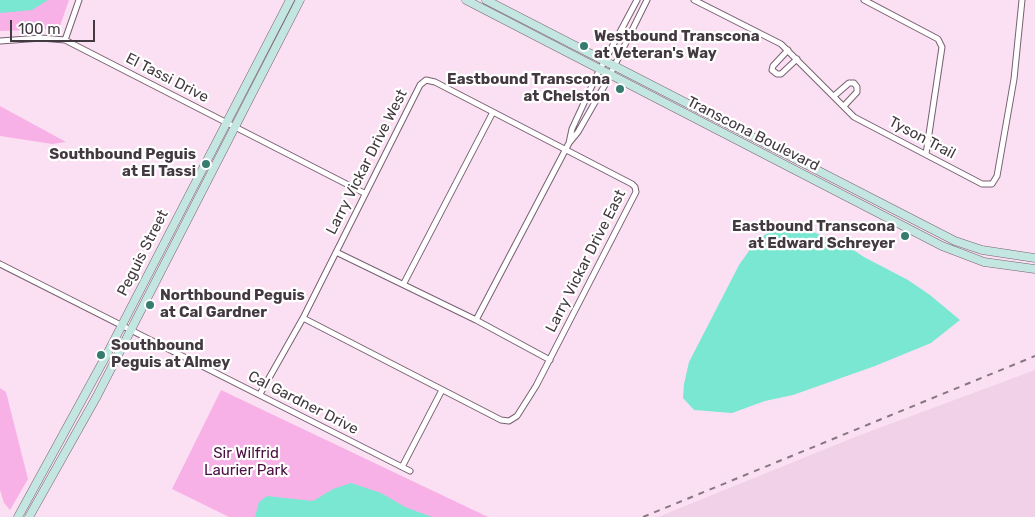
<!DOCTYPE html>
<html>
<head>
<meta charset="utf-8">
<style>
  body { margin:0 }
  #map { position:relative; width:1035px; height:517px; overflow:hidden; background:#fbe0f3; font-family:Rubik,sans-serif }
  canvas { display:block }
  .scale { position:absolute; left:10px; top:20px; width:85px; height:22px; box-sizing:border-box; border:2px solid #433940; border-top:0; padding-left:6px; font-size:15px; line-height:18px; white-space:nowrap; color:#433940; -webkit-text-stroke:4px #fff; paint-order:stroke }
</style>
</head>
<body>
<div id="map">
<canvas width="1035" height="517"></canvas>
<div class="scale">100 m</div>
</div>
<script>
const context = document.querySelector('canvas').getContext('2d');
context.lineJoin = 'round';
function fillPath(path, color) { context.fillStyle = color; context.fill(path, 'evenodd'); }
const shape = rows => new Path2D(rows.map(r => 'M' + r).join(''));
function strokePath(path, color, width, dash) { context.strokeStyle = color; context.lineWidth = width; context.lineCap = dash ? 'butt' : 'round'; context.setLineDash(dash || []); context.stroke(path); }
function drawText(font, color, halo, rows, align = 'center') {
  context.font = font + ' Rubik,sans-serif'; context.lineWidth = 4.5; context.setLineDash([]); context.textBaseline = 'middle'; context.strokeStyle = halo; context.fillStyle = color; for (const [text, x, y, turn = 0] of rows) {
    context.save(); context.translate(x, y); context.rotate((+turn || 0) * Math.PI / 180); context.textAlign = isNaN(turn) ? turn : align; if (halo) context.strokeText(text, 0, 0); context.fillText(text, 0, 0); context.restore();
  }
}
fillPath(shape([
  [1035,370,1035,517,658,517,855,437]
]), '#f0d1e8');
fillPath(shape([
  [0,0,69,0,59,29,0,31],
  [0,106,66,142,52,144,0,136],
  [0,388,6,392,28,479,10,510,4,503,0,490],
  [221,390,488,517,229,517,172,489]
]), '#f7b1e6');
fillPath(shape([
  [0,0,48,0,32,10,0,13],
  [781,224,804,228,849,247,864,257,908,280,930,295,960,320,931,343,875,366,793,395,765,401,732,413,694,410,683,398,684,384,689,362,739,265,756,241],
  [351,483,381,493,405,507,432,517,255,517,259,502,267,496,313,501,333,489]
]), '#7ae7d3');
const street = shape([
  [694,0,781,44,854,117,982,184,992,184,997,176,1014,79,1022,0],
  [864,0,938,39,942,47,926,154],
  [65,40,79,0],
  [0,41,41,38,65,40,364,193],
  [788,50,773,66,772,70,777,74,781,74,797,59],
  [834,96,849,83,854,83,857,87,857,92,844,106],
  [569,143,578,132,606,83,647,0],
  [336,252,476,320,550,360],
  [0,264,410,471],
  [404,283,493,112],
  [476,320,569,143,572,129,596,77,637,0],
  [260,394,303,318,420,85,426,80,435,82,632,184,635,187,636,192,536,386,517,416,509,421,501,420,303,318],
  [402,467,442,390]
]);
const secondary = shape([
  [466,0,942,246,984,262,1035,269],
  [486,0,955,241,982,250,1035,258],
  [18,517,106,356,290,0],
  [29,517,97,396,300,0]
]);
strokePath(street, '#766070', 7);
strokePath(secondary, '#766070', 9);
strokePath(street, '#fff', 5);
strokePath(secondary, '#c3e6e0', 8);
strokePath(shape([
  [643,517,1035,356]
]), '#877782', 2, [6, 6]);
for (const [x, y, r, color] of [
  [584,46,5,"#367b6f"],
  [620,89,5,"#367b6f"],
  [206,164,5,"#367b6f"],
  [905,236,5,"#367b6f"],
  [150,305,5,"#367b6f"],
  [101,355,5,"#367b6f"]
]) { const dot = new Path2D(); dot.arc(x, y, r, 0, 2 * Math.PI); context.fillStyle = color; context.fill(dot); strokePath(dot, '#fff', 2); }
drawText('bold 15px', '#433940', '#fff', [
  ["Westbound Transcona",594,37],
  ["at Veteran's Way",594,54],
  ["Eastbound Transcona",610,80,"right"],
  ["at Chelston",610,97,"right"],
  ["Southbound Peguis",196,155,"right"],
  ["at El Tassi",196,172,"right"],
  ["Eastbound Transcona",895,227,"right"],
  ["at Edward Schreyer",895,244,"right"],
  ["Northbound Peguis",160,296],
  ["at Cal Gardner",160,313],
  ["Southbound",111,346],
  ["Peguis at Almey",111,363]
], 'left');
drawText('15px', '#433940', '#fff', [
  ["El Tassi Drive",167,78,27],
  ["Transcona Boulevard",753,134,27],
  ["Tyson Trail",922,138,28],
  ["Larry Vickar Drive West",367,162,-63],
  ["Peguis Street",143,253,-63],
  ["Larry Vickar Drive East",586,261,-63],
  ["Cal Gardner Drive",303,403,27]
]);
drawText('15px', '#4b0f41', '#fff', [
  ["Sir Wilfrid",246,454],
  ["Laurier Park",246,471]
]);
</script>
</body>
</html>
